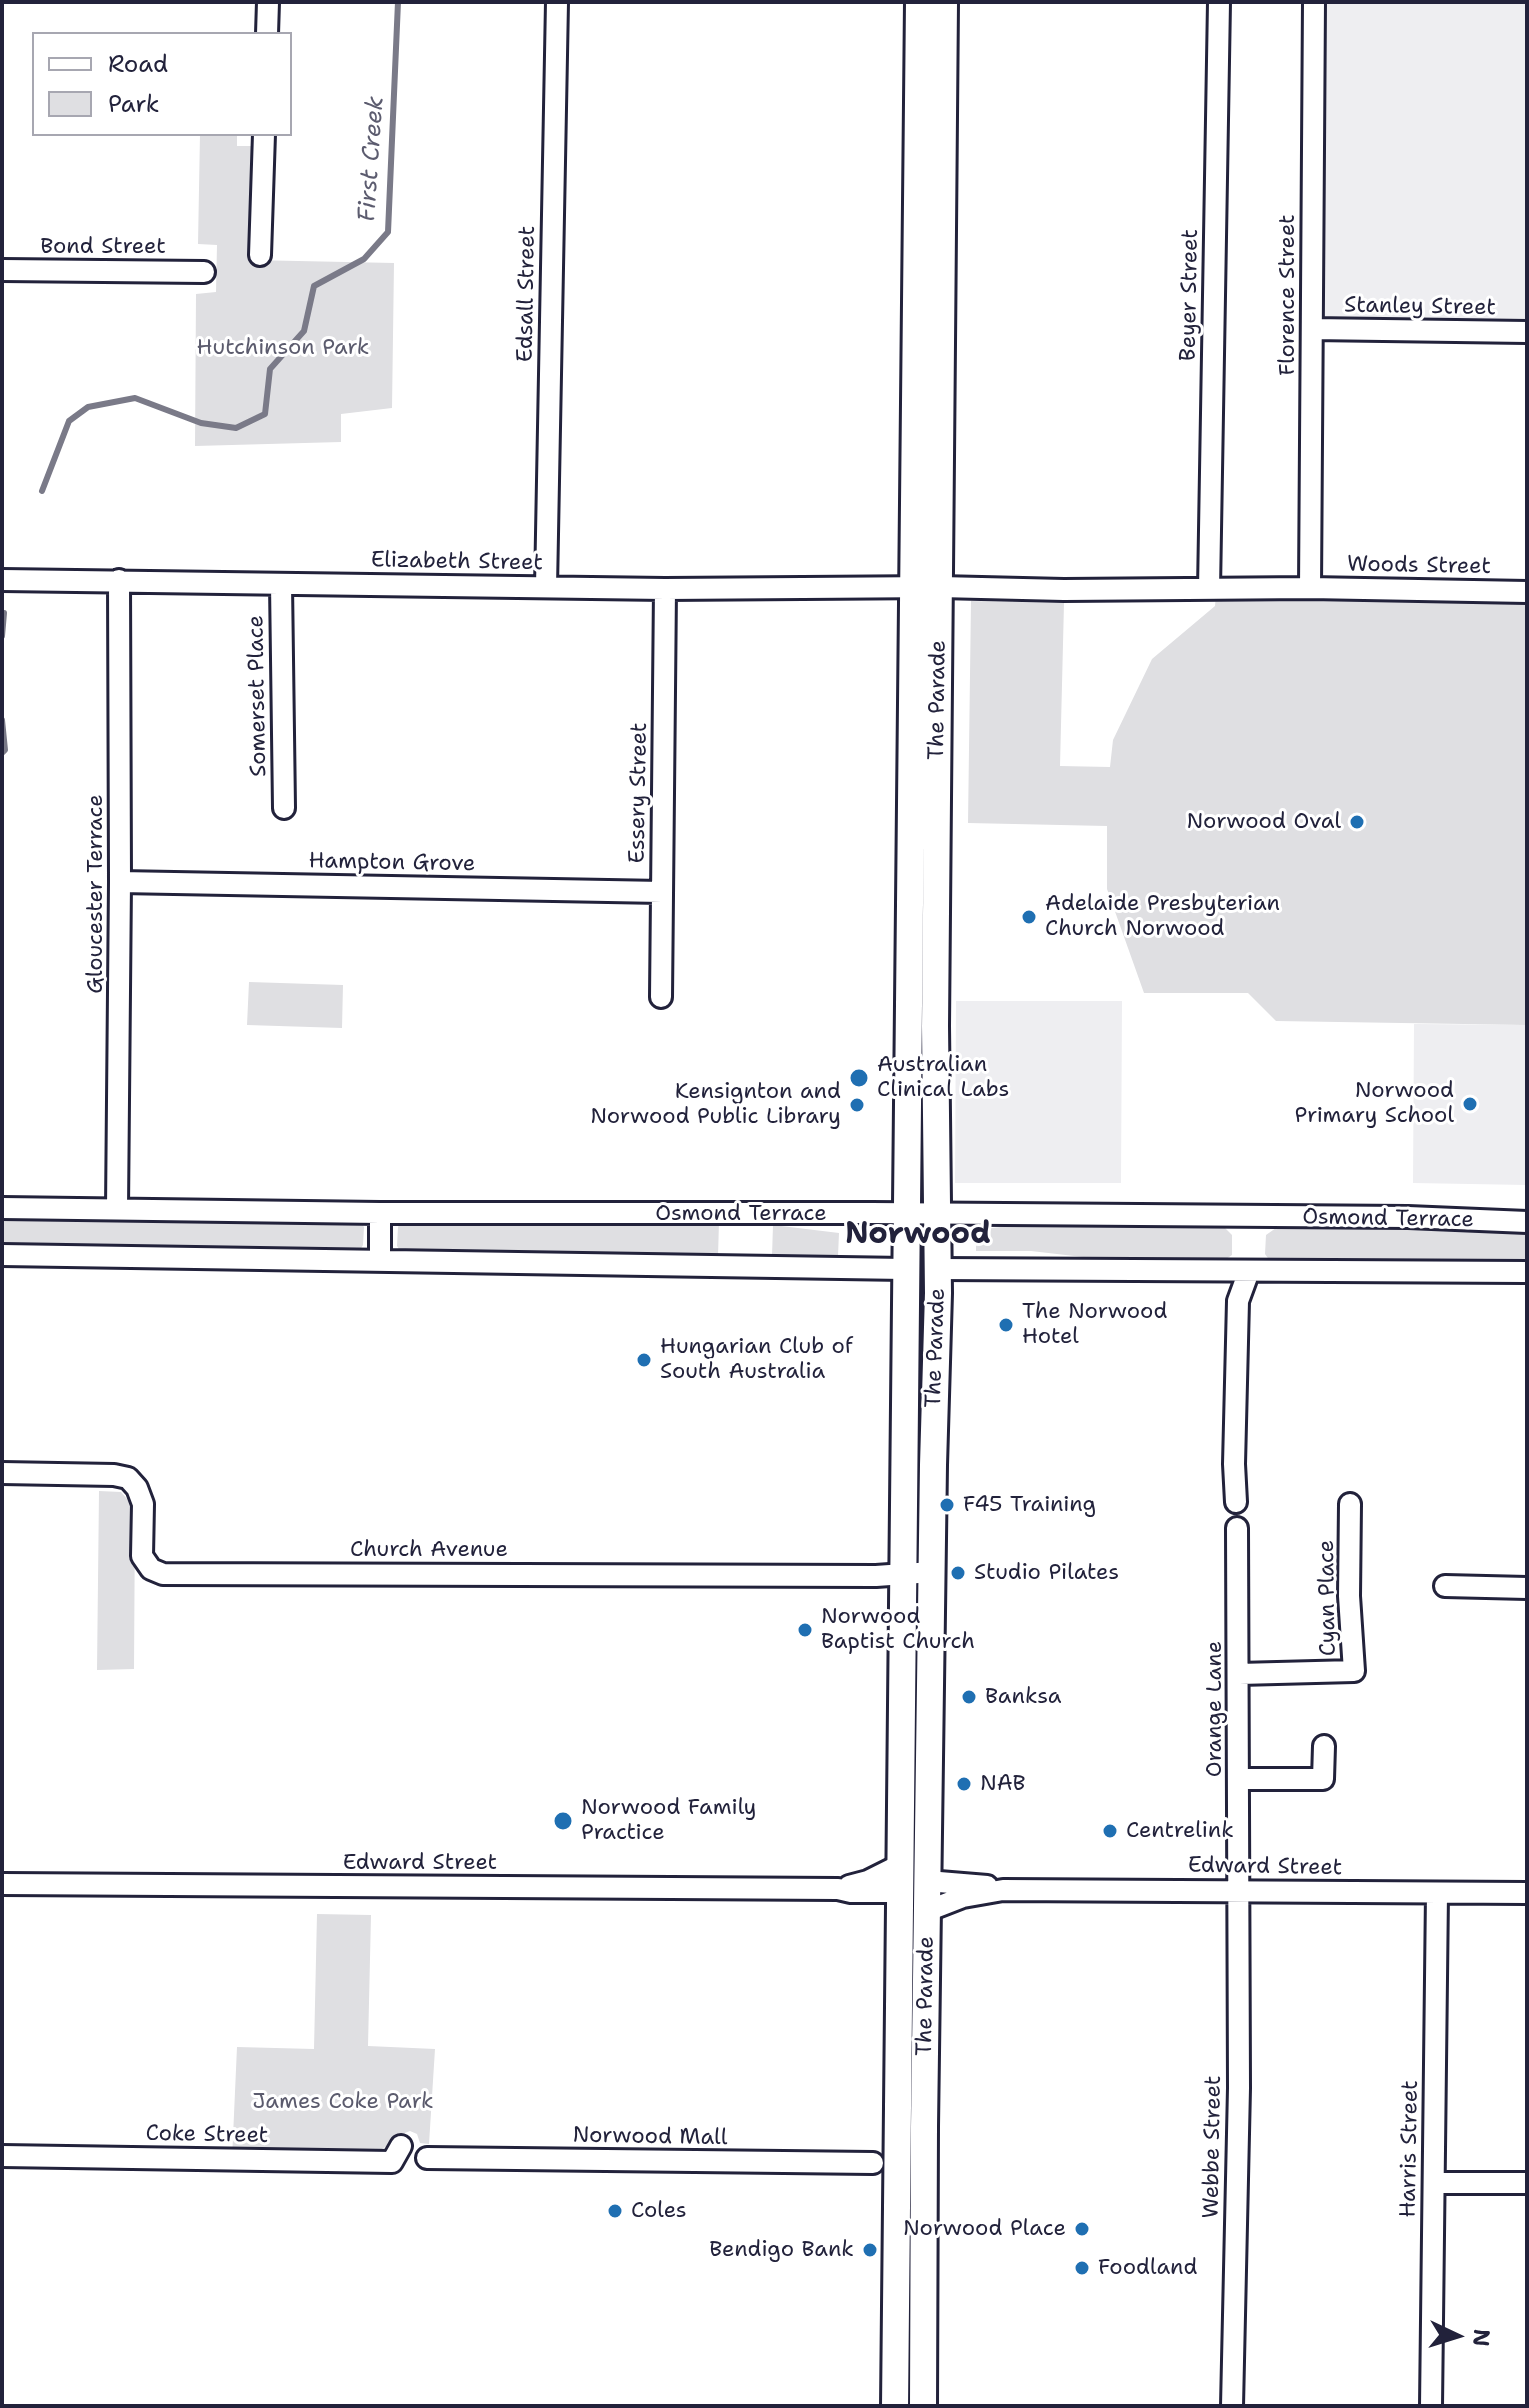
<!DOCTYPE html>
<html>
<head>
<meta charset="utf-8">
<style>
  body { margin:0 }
  #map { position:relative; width:1529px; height:2408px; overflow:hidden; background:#fff; font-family:"Shantell Sans",sans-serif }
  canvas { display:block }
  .frame { position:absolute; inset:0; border:4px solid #22223b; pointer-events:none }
  .legend { position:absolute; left:32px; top:32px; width:260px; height:104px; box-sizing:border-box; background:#fff; border:2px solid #a7a7b1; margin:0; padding:10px 14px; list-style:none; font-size:24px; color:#22223b }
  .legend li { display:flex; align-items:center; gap:16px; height:40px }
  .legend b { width:40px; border:2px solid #a7a7b1 }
  .north { position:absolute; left:1417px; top:2296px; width:80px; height:80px; -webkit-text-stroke:6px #fff; paint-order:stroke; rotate:94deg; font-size:22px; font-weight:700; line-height:32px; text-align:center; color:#22223b }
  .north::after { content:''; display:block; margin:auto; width:28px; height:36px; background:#22223b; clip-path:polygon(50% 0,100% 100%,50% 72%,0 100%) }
</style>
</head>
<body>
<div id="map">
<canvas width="1529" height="2408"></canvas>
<div class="frame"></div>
<ul class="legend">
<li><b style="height:10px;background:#fff"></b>Road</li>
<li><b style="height:22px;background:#dfdfe2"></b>Park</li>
</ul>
<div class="north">N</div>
</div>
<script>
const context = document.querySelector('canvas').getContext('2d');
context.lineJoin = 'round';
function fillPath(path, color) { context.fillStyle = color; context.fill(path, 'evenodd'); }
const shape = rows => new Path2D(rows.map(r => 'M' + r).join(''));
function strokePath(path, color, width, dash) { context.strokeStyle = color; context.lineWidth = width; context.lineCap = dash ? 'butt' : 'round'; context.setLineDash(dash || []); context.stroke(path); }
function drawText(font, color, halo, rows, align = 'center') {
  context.font = font + ' "Shantell Sans",sans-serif'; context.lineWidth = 6; context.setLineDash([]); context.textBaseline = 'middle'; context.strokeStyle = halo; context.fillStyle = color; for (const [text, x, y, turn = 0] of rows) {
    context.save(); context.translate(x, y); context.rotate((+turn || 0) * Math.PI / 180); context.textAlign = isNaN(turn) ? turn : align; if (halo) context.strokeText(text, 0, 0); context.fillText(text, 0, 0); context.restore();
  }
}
fillPath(shape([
  [1314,2,1527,2,1527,332,1312,329],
  [956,1001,1122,1001,1121,1183,955,1183],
  [1414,1024,1527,1025,1527,1185,1413,1183]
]), '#eeeef1');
fillPath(shape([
  [200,134,237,134,237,146,253,146,250,260,394,263,392,408,341,414,341,442,195,446,196,294,216,292,217,245,198,244],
  [1216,595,1527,601,1527,1025,1276,1021,1248,993,1144,993,1107,889,1107,826,968,823,971,601,1064,603,1060,766,1110,767,1113,740,1152,659,1215,606],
  [249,982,343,985,342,1028,247,1025],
  [2,1215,359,1220,364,1227,363,1245,359,1252,2,1249],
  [401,1222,719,1222,718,1256,401,1252,397,1246,398,1227],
  [773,1225,839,1233,838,1256,772,1256],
  [1009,1226,1224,1227,1232,1235,1232,1255,1223,1261,1109,1260,1031,1251,976,1251,976,1230],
  [1276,1228,1527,1231,1527,1264,1270,1261,1265,1254,1266,1235],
  [99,1491,121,1492,135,1508,134,1669,97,1670],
  [317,1914,371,1915,368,2046,435,2049,429,2144,420,2143,417,2134,410,2131,397,2136,387,2146,360,2161,232,2159,237,2047,314,2049]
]), '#dfdfe2');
strokePath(shape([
  [42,491,69,421,88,407,135,398,201,423,236,428,265,414,270,369,304,331,314,286,364,259,388,232,398,2],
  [2,636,4,613],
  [2,720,5,750,2,753]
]), '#7a7a88', 6);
const minor = shape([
  [267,34,268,2],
  [260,255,264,134],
  [2,270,204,272],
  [1312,329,1527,332],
  [2,580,665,589,940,587,1064,590,1310,588,1527,592],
  [281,584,284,808],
  [546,587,557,2],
  [1310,588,1314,2],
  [1209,589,1219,2],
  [120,882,662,892],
  [661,997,665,589],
  [2,1208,380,1213,871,1213,1408,1217,1527,1222],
  [117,1209,120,882,119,580],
  [380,1213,380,1260],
  [2,1255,905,1269],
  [938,1269,1527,1272],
  [2,1473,114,1475,128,1478,137,1488,143,1504,142,1556,151,1569,163,1574,876,1576,932,1572],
  [1236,1502,1234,1464,1238,1301,1249,1271],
  [1445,1586,1527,1588],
  [1239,1674,1354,1671,1349,1596,1350,1504],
  [1239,1779,1323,1779,1324,1746],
  [927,1881,987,1886],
  [2,1884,838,1889,851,1892,900,1892],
  [849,1886,868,1881,900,1865],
  [927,1911,963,1897,1003,1890,1527,1893],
  [2,2156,392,2162,401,2146],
  [427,2158,873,2163],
  [1434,2183,1527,2183],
  [1232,2406,1239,2088,1237,1528],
  [1431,2406,1437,1893]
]);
const major = shape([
  [895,2406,919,2],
  [923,2406,924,2126,933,1465,938,1293,935,1026,944,2]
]);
strokePath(minor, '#22223b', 26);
strokePath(major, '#22223b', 32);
strokePath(minor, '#fff', 20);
strokePath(major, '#fff', 26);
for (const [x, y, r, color] of [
  [1357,822,8,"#1f6fb2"],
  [1029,917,8,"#1f6fb2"],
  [859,1078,10,"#1f6fb2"],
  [1470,1104,8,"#1f6fb2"],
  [857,1105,8,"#1f6fb2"],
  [1006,1325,8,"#1f6fb2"],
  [644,1360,8,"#1f6fb2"],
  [947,1505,8,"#1f6fb2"],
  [958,1573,8,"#1f6fb2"],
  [805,1630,8,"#1f6fb2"],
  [969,1697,8,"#1f6fb2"],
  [964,1784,8,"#1f6fb2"],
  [563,1821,10,"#1f6fb2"],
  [1110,1831,8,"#1f6fb2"],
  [615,2211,8,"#1f6fb2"],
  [1082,2229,8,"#1f6fb2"],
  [870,2250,8,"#1f6fb2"],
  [1082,2268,8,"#1f6fb2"]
]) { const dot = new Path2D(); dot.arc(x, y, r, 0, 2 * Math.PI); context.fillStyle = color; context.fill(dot); strokePath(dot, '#fff', 3); }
drawText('22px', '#22223b', '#fff', [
  ["Bond Street",103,247],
  ["Edsall Street",527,294,-89],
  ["Beyer Street",1190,295,-89],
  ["Florence Street",1288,295,-90],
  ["Stanley Street",1420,307,1],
  ["Elizabeth Street",457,562,1],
  ["Woods Street",1419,566,1],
  ["Somerset Place",258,696,-91],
  ["The Parade",938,700,-89],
  ["Essery Street",639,793,-89],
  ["Hampton Grove",392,863,1],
  ["Gloucester Terrace",96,894,-90],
  ["Osmond Terrace",741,1214],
  ["Osmond Terrace",1388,1219,1],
  ["The Parade",936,1348,-88],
  ["Church Avenue",429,1550],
  ["Cyan Place",1328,1598,-91],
  ["Orange Lane",1215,1709,-90],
  ["Edward Street",420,1863],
  ["Edward Street",1265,1867,1],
  ["The Parade",926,1996,-89],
  ["Coke Street",207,2135,1],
  ["Norwood Mall",650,2137,1],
  ["Webbe Street",1213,2147,-89],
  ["Harris Street",1410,2149,-89]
]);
drawText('22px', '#5b5b6d', '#fff', [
  ["Hutchinson Park",283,348],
  ["James Coke Park",343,2102]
]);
drawText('22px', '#22223b', '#fff', [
  ["Norwood Oval",1341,822,"right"],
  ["Adelaide Presbyterian",1045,904],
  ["Church Norwood",1045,929],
  ["Australian",877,1065],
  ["Clinical Labs",877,1090],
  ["Norwood",1454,1091,"right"],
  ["Primary School",1454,1116,"right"],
  ["Kensignton and",841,1092,"right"],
  ["Norwood Public Library",841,1117,"right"],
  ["The Norwood",1022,1312],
  ["Hotel",1022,1337],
  ["Hungarian Club of",660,1347],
  ["South Australia",660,1372],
  ["F45 Training",963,1505],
  ["Studio Pilates",974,1573],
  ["Norwood",821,1617],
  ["Baptist Church",821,1642],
  ["Banksa",985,1697],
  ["NAB",980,1784],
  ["Norwood Family",581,1808],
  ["Practice",581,1833],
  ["Centrelink",1126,1831],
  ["Coles",631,2211],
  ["Norwood Place",1066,2229,"right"],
  ["Bendigo Bank",854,2250,"right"],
  ["Foodland",1098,2268]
], 'left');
drawText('italic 24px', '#5c5c6f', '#fff', [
  ["First Creek",372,159,-86]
]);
drawText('bold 30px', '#22223b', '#fff', [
  ["Norwood",918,1235]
]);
</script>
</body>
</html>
